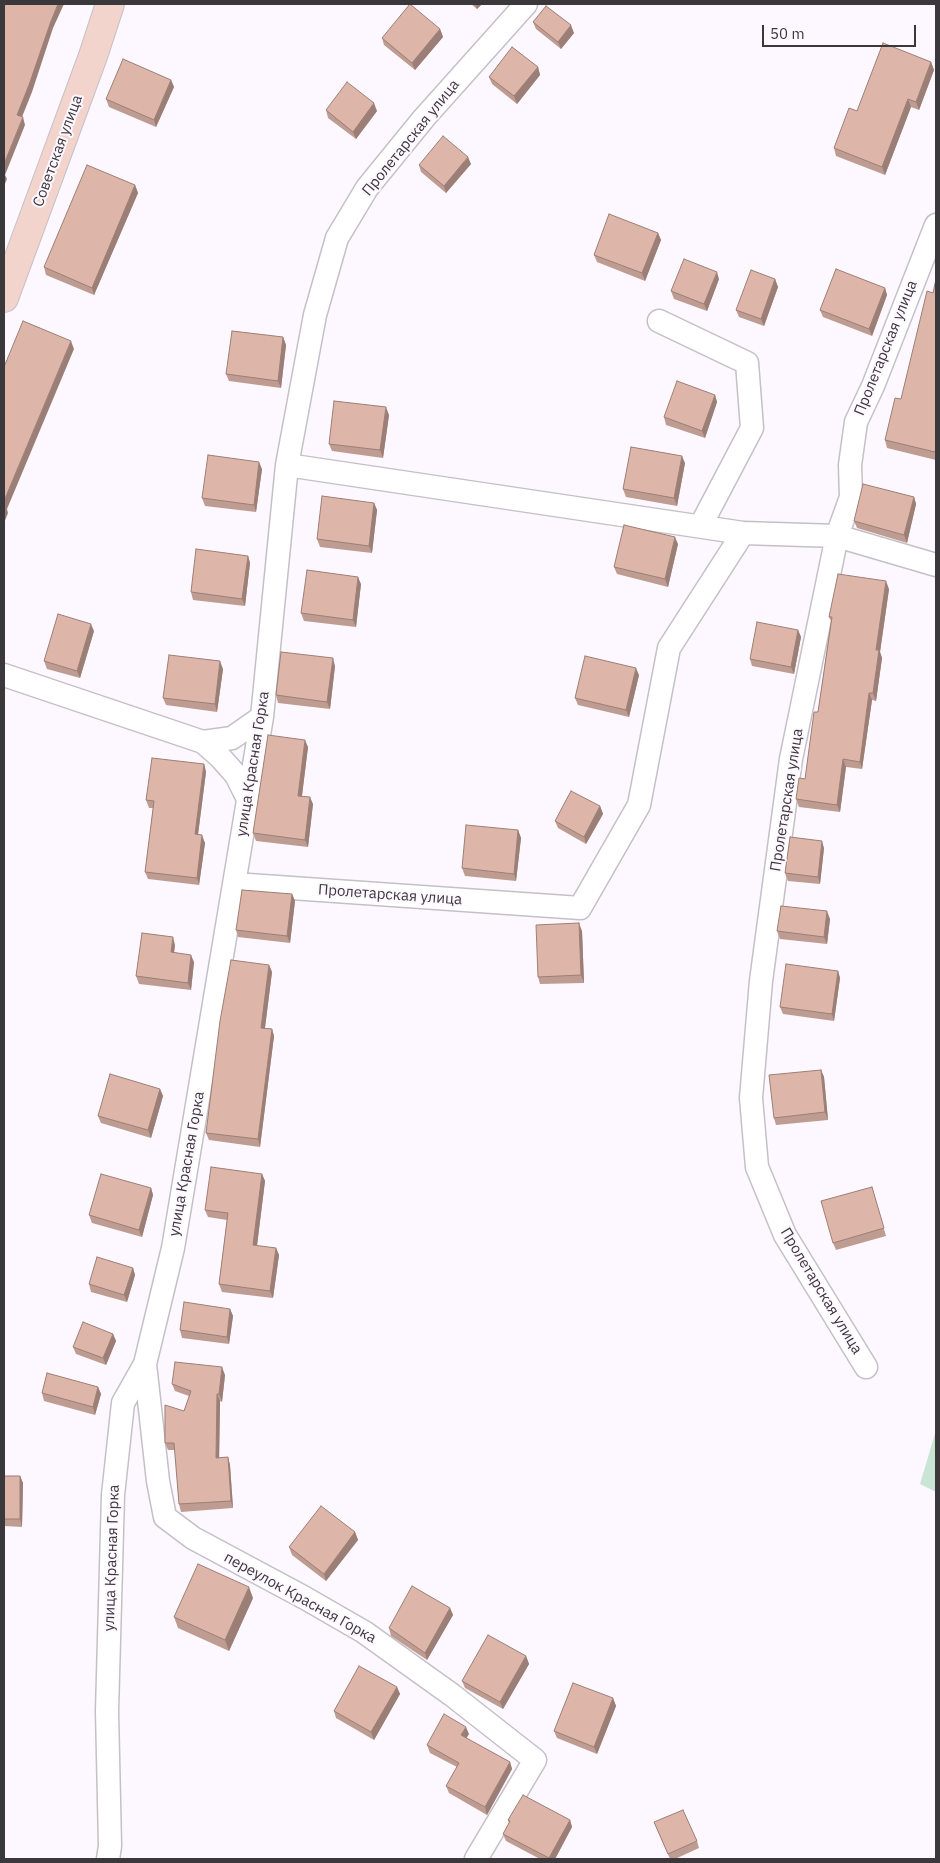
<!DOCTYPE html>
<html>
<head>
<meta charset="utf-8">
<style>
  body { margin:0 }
  #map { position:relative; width:940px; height:1863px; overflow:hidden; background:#fdf8ff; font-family:"IBM Plex Sans",sans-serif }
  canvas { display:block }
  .frame { position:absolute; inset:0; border:5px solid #3b383b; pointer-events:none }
  .scale { position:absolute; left:762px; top:25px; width:154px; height:22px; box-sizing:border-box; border:2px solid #3b383b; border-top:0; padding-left:6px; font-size:15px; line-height:18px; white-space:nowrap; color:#3b383b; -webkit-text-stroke:4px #fdf8ff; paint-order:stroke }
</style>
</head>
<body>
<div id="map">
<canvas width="940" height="1863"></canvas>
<div class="frame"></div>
<div class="scale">50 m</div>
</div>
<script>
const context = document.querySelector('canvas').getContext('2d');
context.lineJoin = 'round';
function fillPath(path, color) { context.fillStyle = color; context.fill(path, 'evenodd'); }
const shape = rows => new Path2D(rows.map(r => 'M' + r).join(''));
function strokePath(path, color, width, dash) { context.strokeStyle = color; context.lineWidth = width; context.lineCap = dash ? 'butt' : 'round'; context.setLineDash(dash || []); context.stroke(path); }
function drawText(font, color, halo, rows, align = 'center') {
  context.font = font + ' "IBM Plex Sans",sans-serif'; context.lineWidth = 4; context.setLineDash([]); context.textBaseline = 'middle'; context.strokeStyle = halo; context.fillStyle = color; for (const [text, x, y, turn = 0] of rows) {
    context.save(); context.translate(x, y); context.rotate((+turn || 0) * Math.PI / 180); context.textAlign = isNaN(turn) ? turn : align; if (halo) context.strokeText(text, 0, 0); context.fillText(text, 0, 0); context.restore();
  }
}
fillPath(shape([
  [936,1430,936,1492,920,1484]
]), '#cae5d6');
const minor = shape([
  [659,321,747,363,752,428,701,525],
  [287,465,743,533,837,536,936,565],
  [4,675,203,742,232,738,262,717],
  [203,742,220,757,236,775,248,799],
  [234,884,580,908,639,805,669,648,743,533],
  [145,1364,158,1481,165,1517,193,1538,305,1598,364,1632,452,1695,535,1760,476,1859],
  [866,1367,785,1235,757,1167,751,1098,761,981,791,759,837,536,851,497,850,465,856,422,873,386,936,225],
  [108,1859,110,1846,107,1711,113,1495,123,1403,145,1364,173,1248,262,717,287,465,315,315,337,238,367,188,424,118,526,4]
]);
const secondary = shape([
  [4,298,93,56,110,4]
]);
strokePath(minor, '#c5c0c7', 25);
strokePath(secondary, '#c5c0c7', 30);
strokePath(minor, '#fff', 22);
strokePath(secondary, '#f3d4cc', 28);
fillPath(shape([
  [471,4,482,4,477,9],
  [533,22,574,33,561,49,536,29],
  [440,29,443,37,415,70,384,45,382,38],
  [931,62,934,70,919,110,911,107,885,175,836,156,834,148],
  [538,67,540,75,517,104,492,84,489,77],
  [171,80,174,87,156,127,109,107,106,99],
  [326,110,377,111,356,139,328,118],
  [471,164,446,193,421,172,419,165],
  [135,185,138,193,94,295,46,275,44,267],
  [658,233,661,240,645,281,597,262,594,255],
  [719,279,707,311,674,299,671,291],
  [775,279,778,287,764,326,739,317,736,310],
  [936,279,936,460,887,448,885,440,901,399,933,293],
  [885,288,887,295,872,336,823,317,820,310],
  [283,337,286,345,281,388,229,381,226,374],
  [715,395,717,402,705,438,666,425,664,417],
  [389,415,383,458,332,451,329,444],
  [685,463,677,506,626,497,623,489],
  [262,469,256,512,205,506,202,498],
  [914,497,916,504,907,543,857,528,854,521],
  [374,503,377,510,372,553,320,547,317,539],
  [678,544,668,587,617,574,614,567],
  [248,556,250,563,245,606,193,600,191,592],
  [361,584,356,627,304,621,301,613],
  [889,589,880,652,882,658,876,701,872,700,862,769,846,767,840,812,799,807,796,799,805,779,818,712,831,621,829,617],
  [798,630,801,637,794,674,752,666,750,659],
  [94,631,80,678,47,669,44,661],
  [335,666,330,709,278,703,276,695],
  [223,669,217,712,166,705,163,698],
  [639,675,629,717,578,705,575,698],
  [308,747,302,796,313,804,308,847,256,841,253,833],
  [204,764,206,772,198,835,205,843,199,885,148,879,145,872,153,808,149,808,146,800],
  [600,806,603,814,586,844,558,828,555,821],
  [518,830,521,838,516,881,465,876,462,868],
  [824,848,820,884,788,881,785,873],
  [292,894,295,901,290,943,238,937,236,930],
  [830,919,827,944,780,939,777,931],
  [582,931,584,983,540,984,538,977],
  [175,945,174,953,194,962,191,990,139,984,136,976],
  [269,965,272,972,265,1028,272,1029,274,1036,260,1147,209,1140,206,1133],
  [838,971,840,978,834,1021,783,1014,780,1007],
  [821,1070,824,1077,828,1120,776,1125,774,1118],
  [160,1089,163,1096,151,1138,101,1123,98,1116],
  [262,1174,265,1181,257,1246,276,1248,279,1255,273,1298,222,1292,219,1284,227,1220,208,1217,205,1210],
  [872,1187,886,1236,836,1250,833,1243],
  [151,1188,153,1195,142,1237,92,1223,89,1215],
  [133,1268,135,1275,127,1302,91,1292,89,1284],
  [230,1309,233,1316,229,1344,182,1338,180,1330],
  [113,1334,116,1341,106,1365,76,1354,73,1347],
  [225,1375,222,1402,220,1401,219,1458,228,1457,230,1465,233,1508,181,1512,179,1504,175,1450,168,1450,165,1443,184,1411,189,1396,175,1391,172,1384],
  [98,1387,101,1394,95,1415,44,1401,42,1393],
  [4,1476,20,1476,23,1483,22,1527,4,1526],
  [355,1532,358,1540,326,1581,292,1555,289,1547],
  [253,1598,229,1651,178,1628,174,1617],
  [450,1608,453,1615,427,1660,391,1636,389,1628],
  [526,1656,529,1664,503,1709,465,1688,462,1681],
  [397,1687,400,1694,374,1740,336,1718,334,1711],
  [613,1698,616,1706,597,1754,557,1738,554,1731],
  [469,1734,466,1738,510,1762,512,1769,487,1815,449,1793,446,1786,457,1767,430,1753,427,1745],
  [508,1820,570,1820,572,1827,555,1859,540,1859,506,1841,503,1834,509,1823],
  [654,1822,697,1841,699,1848,675,1859,670,1859]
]), '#bf9c91');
fillPath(shape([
  [58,4,64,4,53,28,32,92,20,122,17,115,51,21],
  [475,4,482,4,477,9],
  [571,25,574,33,561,49,558,42],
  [440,29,443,37,415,70,412,63],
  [931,62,934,70,919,110,916,102],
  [538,67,540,75,517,104,514,96],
  [171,80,174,87,156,127,154,120],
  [908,99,911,107,885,175,882,167],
  [374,103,377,111,356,139,353,132],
  [23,117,25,125,5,175,7,179,4,186,4,164],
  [468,157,471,164,446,193,444,186],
  [135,185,138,193,94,295,92,288],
  [658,233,661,240,645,281,642,273],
  [717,272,719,279,707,311,704,304],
  [775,279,778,287,764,326,761,319],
  [885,288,887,295,872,336,869,329],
  [283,337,286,345,281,388,278,381],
  [71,341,74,349,7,509,8,513,4,523,4,501],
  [715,395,717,402,705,438,702,431],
  [386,407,389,415,383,458,380,450],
  [682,456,685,463,677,506,674,498],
  [259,462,262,469,256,512,254,505],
  [914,497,916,504,907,543,904,535],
  [374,503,377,510,372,553,369,546],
  [675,537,678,544,668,587,665,579],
  [248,556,250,563,245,606,242,599],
  [358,577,361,584,356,627,353,620],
  [886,581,889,589,880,652,882,658,876,701,873,693,876,650],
  [91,624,94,631,80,678,77,671],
  [798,630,801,637,794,674,791,667],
  [333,658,335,666,330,709,327,702],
  [220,661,223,669,217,712,215,704],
  [636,668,639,675,629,717,626,710],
  [869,693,872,700,862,769,860,762],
  [305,740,308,747,301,803,298,796],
  [843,759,846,767,840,812,837,805],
  [204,764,206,772,197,842,195,834],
  [310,797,313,804,308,847,305,840],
  [600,806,603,814,586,844,584,837],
  [518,830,521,838,516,881,514,874],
  [202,835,205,843,199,885,197,878],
  [822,841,824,848,820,884,818,877],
  [292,894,295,901,290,943,287,936],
  [827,911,830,919,827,944,824,937],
  [579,923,582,931,584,983,581,975],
  [173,937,175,945,173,959,171,952],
  [191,955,194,962,191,990,188,983],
  [269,965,272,972,264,1035,261,1028],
  [838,971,840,978,834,1021,832,1014],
  [272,1029,274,1036,260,1147,258,1139],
  [821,1070,824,1077,828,1120,825,1112],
  [160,1089,163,1096,151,1138,148,1130],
  [262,1174,265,1181,256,1253,253,1245],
  [151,1188,153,1195,142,1237,139,1230],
  [276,1248,279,1255,273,1298,270,1291],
  [133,1268,135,1275,127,1302,124,1295],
  [230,1309,233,1316,229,1344,227,1337],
  [113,1334,116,1341,106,1365,103,1358],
  [222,1367,225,1375,222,1402,219,1394],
  [98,1387,101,1394,95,1415,93,1407],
  [217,1394,220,1401,219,1466,216,1458],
  [228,1457,230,1465,233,1508,231,1501],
  [20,1476,23,1483,22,1527,20,1519],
  [355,1532,358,1540,326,1581,324,1574],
  [249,1587,253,1598,229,1651,225,1640],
  [450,1608,453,1615,427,1660,425,1653],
  [526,1656,529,1664,503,1709,500,1702],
  [397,1687,400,1694,374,1740,371,1732],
  [613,1698,616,1706,597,1754,594,1747],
  [466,1727,469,1734,464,1742,461,1735],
  [510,1762,512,1769,487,1815,485,1807],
  [570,1820,572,1827,555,1859,550,1859,549,1858]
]), '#9b7f76');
const building = shape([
  [5,4,58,4,51,21,29,85,17,115,23,117,4,164,4,8,5,4],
  [410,4,440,29,412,63,382,38,410,4],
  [546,6,571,25,558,42,533,22,546,6],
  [883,43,931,62,916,102,908,99,882,167,834,148,849,108,857,111,883,43],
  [512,47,538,67,514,96,489,77,512,47],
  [123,59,171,80,154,120,106,99,123,59],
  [347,82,374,103,353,132,326,110,347,82],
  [443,136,468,157,444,186,419,165,443,136],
  [87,165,135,185,92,288,44,267,87,165],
  [609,214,658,233,642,273,594,255,609,214],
  [684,259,717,272,704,304,671,291,684,259],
  [836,269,885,288,869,329,820,310,836,269],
  [751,270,775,279,761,319,736,310,751,270],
  [936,279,936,447,935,452,885,440,895,398,901,399,927,291,933,293,936,279],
  [23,321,71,341,4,501,4,367,23,321],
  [232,331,283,337,278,381,226,374,232,331],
  [677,381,715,395,702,431,664,417,677,381],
  [334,401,386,407,380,450,329,444,334,401],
  [631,447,682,456,674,498,623,489,631,447],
  [208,455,259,462,254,505,202,498,208,455],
  [863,484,914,497,904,535,854,521,863,484],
  [322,496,374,503,369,546,317,539,322,496],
  [624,525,675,537,665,579,614,567,624,525],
  [196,549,248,556,242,599,191,592,196,549],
  [307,570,358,577,353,620,301,613,307,570],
  [838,574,886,581,876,650,879,650,873,693,869,693,860,762,843,759,837,805,796,799,799,778,805,779,814,712,818,712,832,617,829,617,838,574],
  [58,614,91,624,77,671,44,661,58,614],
  [757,622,798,630,791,667,750,659,757,622],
  [281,652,333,658,327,702,276,695,281,652],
  [169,655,220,661,215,704,163,698,169,655],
  [585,656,636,668,626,710,575,698,585,656],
  [268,735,305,740,298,796,310,797,305,840,253,833,268,735],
  [152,758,204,764,195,834,202,835,197,878,145,872,154,801,146,800,152,758],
  [571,791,600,806,584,837,555,821,571,791],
  [466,825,518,830,514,874,462,868,466,825],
  [790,837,822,841,818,877,785,873,790,837],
  [242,890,292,894,287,936,236,930,242,890],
  [781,906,827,911,824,937,777,931,781,906],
  [579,923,581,975,538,977,536,925,579,923],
  [142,933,173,937,171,952,191,955,188,983,136,976,142,933],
  [231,960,269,965,261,1028,272,1029,258,1139,206,1133,220,1021,231,960],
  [786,964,838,971,832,1014,780,1007,786,964],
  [821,1070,825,1112,774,1118,769,1075,821,1070],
  [110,1074,160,1089,148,1130,98,1116,110,1074],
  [211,1167,262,1174,253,1245,276,1248,270,1291,219,1284,228,1213,205,1210,211,1167],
  [101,1174,151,1188,139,1230,89,1215,101,1174],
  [872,1187,884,1228,833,1243,821,1201,872,1187],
  [97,1257,133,1268,124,1295,89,1284,97,1257],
  [184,1302,230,1309,227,1337,180,1330,184,1302],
  [83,1322,113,1334,103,1358,73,1347,83,1322],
  [175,1362,222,1367,219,1394,217,1394,216,1458,228,1457,231,1501,179,1504,174,1443,165,1443,165,1405,184,1411,191,1391,172,1384,175,1362],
  [47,1373,98,1387,93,1407,42,1393,47,1373],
  [4,1476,20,1476,20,1519,4,1519,4,1476],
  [321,1506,355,1532,324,1574,289,1547,321,1506],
  [198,1564,249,1587,225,1640,174,1617,198,1564],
  [412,1586,450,1608,425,1653,389,1628,412,1586],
  [488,1635,526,1656,500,1702,462,1681,488,1635],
  [359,1666,397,1687,371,1732,334,1711,359,1666],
  [573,1683,613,1698,594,1747,554,1731,573,1683],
  [444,1714,466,1727,461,1735,510,1762,485,1807,446,1786,459,1763,427,1745,444,1714],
  [523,1795,570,1820,549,1858,503,1834,510,1821,508,1820,523,1795],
  [683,1810,697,1841,668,1854,654,1822,683,1810]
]);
fillPath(building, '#deb5a9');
strokePath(building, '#9b7f76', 1);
drawText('15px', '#3b383b', '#fdf8ff', [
  ["Пролетарская улица",411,138,-51],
  ["Советская улица",58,151,-70],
  ["Пролетарская улица",886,348,-68],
  ["улица Красная Горка",253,764,-81],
  ["Пролетарская улица",787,800,-81],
  ["Пролетарская улица",390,895,4],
  ["улица Красная Горка",187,1164,-80],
  ["Пролетарская улица",821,1291,59],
  ["улица Красная Горка",112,1558,-88],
  ["переулок Красная Горка",300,1598,29]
]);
</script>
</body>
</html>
